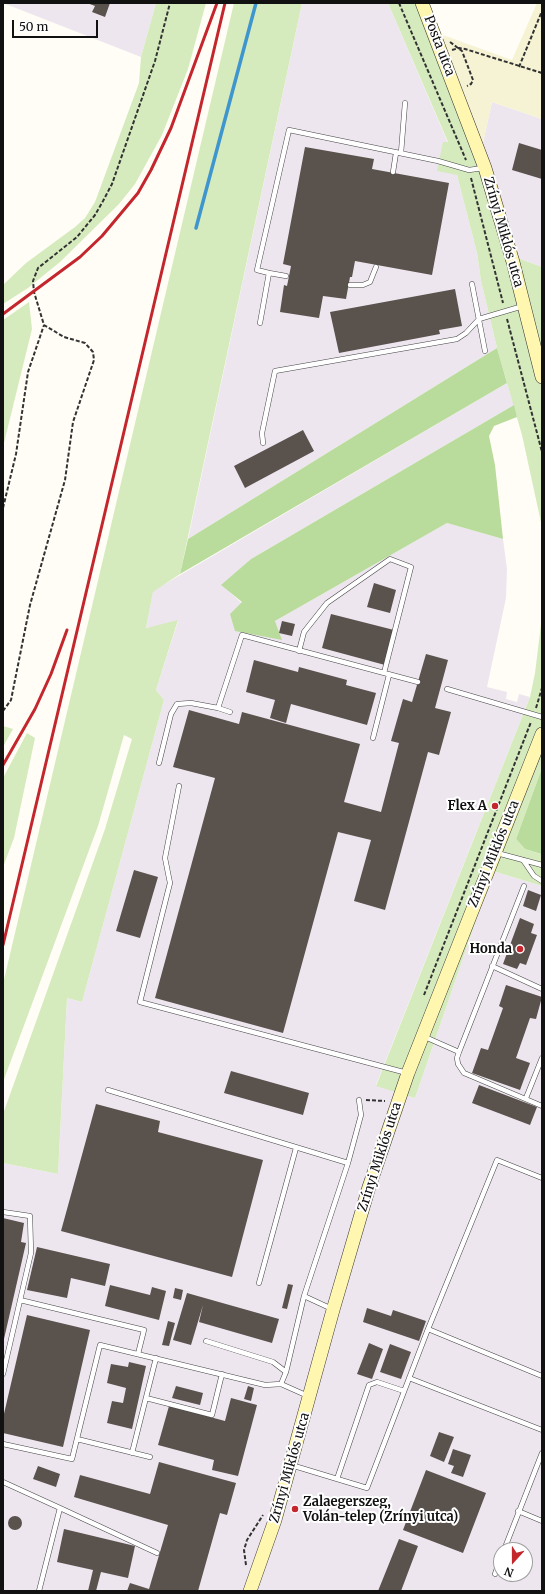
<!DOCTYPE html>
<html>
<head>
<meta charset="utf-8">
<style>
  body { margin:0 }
  #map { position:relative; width:545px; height:1594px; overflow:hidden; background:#fffdf5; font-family:Merriweather,serif }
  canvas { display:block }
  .frame { position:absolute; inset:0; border:4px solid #111; pointer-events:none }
  .north { position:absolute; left:493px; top:1542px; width:40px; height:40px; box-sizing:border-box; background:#fff; border:1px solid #a0a0a0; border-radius:50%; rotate:201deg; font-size:11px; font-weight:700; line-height:16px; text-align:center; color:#111 }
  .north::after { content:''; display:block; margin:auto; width:14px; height:18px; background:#c4262e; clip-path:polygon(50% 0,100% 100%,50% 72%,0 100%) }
  .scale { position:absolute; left:12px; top:20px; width:86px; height:18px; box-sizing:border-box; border:2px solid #111; border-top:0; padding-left:5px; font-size:12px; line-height:14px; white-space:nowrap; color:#111; -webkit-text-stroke:3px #fff; paint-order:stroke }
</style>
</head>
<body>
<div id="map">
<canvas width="545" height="1594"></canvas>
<div class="frame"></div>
<div class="north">N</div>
<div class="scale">50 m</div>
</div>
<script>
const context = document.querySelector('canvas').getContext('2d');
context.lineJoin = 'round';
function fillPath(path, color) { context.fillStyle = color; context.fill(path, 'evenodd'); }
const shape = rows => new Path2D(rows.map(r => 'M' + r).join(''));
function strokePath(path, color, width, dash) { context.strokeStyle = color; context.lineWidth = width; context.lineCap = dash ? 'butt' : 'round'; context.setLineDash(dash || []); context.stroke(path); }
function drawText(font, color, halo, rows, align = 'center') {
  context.font = font + ' Merriweather,serif'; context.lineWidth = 4; context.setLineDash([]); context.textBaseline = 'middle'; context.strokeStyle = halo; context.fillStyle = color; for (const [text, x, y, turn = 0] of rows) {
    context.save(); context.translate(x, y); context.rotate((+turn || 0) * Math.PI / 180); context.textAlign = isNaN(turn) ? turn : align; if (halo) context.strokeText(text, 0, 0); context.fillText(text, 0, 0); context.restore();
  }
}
fillPath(shape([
  [3,3,156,3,141,57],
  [302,3,388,3,448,143,444,142,457,175,477,253,481,281,497,348,188,539],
  [492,102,542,119,542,267,515,257,482,147],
  [507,383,514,405,251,559,222,585,282,640,275,621,447,523,503,539,507,569,506,598,487,687,507,692,506,699,517,702,519,694,530,697,376,1085,415,1098,493,871,542,886,542,1591,3,1591,3,1163,58,1174,67,998,82,1002,164,700,156,690,178,621,146,628,153,591],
  [501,1550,525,1550,525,1574,501,1574]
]), '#eee6ef');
fillPath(shape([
  [537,3,542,3,542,119,492,102,482,147,432,31,512,60]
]), '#f6f3d4');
fillPath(shape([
  [156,3,206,3,188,69,162,135,135,184,119,204,60,262,28,288,3,304,3,285,26,263,75,227,85,218,95,202,139,83,141,57],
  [234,3,302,3,180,574,153,592,146,628,178,620,156,690,164,700,82,1002,67,998,58,1174,3,1163,3,1114,105,829,132,739,124,735,98,826,3,1082,3,984],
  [388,3,421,3,515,257,542,267,542,527,522,435,497,348,481,281,477,253,457,175,437,171,443,142,448,142],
  [29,302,32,329,3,447,3,320],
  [542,616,542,768,516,839,525,849,540,854,542,849,542,886,493,871,415,1098,376,1086,530,697,535,673],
  [3,726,13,729,3,747],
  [27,733,35,738,14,838,3,867,3,778]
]), '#d5ebbd');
fillPath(shape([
  [497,348,507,383,180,574,188,539],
  [514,405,517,417,494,426,489,436,495,465,503,539,447,523,275,621,282,640,235,631,230,614,242,602,221,585,251,559],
  [542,768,542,849,541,854,525,849,516,839]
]), '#b9dc9c');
strokePath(shape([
  [196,228,256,3]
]), '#3f96cf', 3.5);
fillPath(shape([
  [87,3,110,3,105,17,92,12,95,6],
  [519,143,542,150,542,179,512,170],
  [305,147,374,159,372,169,449,183,432,275,355,261,352,277,350,277,346,299,323,296,319,318,280,312,284,285,287,286,291,266,283,264],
  [455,289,462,326,439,330,440,334,339,353,330,312],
  [303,430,314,451,245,488,234,466],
  [374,583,396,590,390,613,367,607],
  [331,614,394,630,385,665,322,648],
  [282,621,295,624,292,636,279,633],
  [426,654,448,660,435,708,451,712,439,755,428,752,385,910,354,901,371,840,338,832,283,1033,155,998,215,778,173,767,189,710,239,724,242,712,360,744,344,802,381,812,399,743,391,741,403,699,412,702],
  [254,660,298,672,299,667,347,680,346,685,376,693,367,725,291,704,286,723,270,718,275,700,246,692],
  [134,870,158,877,140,938,116,931],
  [528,890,541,895,536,911,523,906],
  [520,918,534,924,531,933,537,935,526,965,520,963,517,969,503,964],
  [506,985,542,997,536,1019,530,1018,516,1058,530,1063,520,1090,472,1073,481,1048,488,1050,503,1008,499,1006],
  [231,1071,309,1093,303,1115,224,1093],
  [479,1085,537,1107,530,1125,472,1103],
  [96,1104,160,1121,158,1132,263,1160,232,1277,61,1231],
  [3,1218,24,1223,21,1242,26,1243,4,1339],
  [37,1247,110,1264,105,1286,71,1278,67,1298,27,1290],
  [288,1284,293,1285,287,1309,282,1308],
  [110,1285,150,1295,152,1287,166,1291,159,1320,105,1306],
  [175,1288,183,1290,181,1300,173,1298],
  [187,1293,279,1319,272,1343,199,1322,203,1305,191,1345,173,1340],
  [367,1308,391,1316,393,1310,426,1321,419,1341,363,1322],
  [27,1315,90,1330,63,1447,3,1433,3,1418],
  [168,1321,175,1323,169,1346,162,1345],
  [369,1343,383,1349,372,1379,357,1374],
  [390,1344,411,1352,401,1379,380,1372],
  [129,1362,146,1366,132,1429,107,1423,112,1401,123,1403,126,1388,107,1383,111,1364,128,1367],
  [176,1386,203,1393,200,1405,172,1398],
  [248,1386,254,1388,251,1401,244,1399],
  [231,1398,257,1405,238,1476,212,1470,214,1460,158,1445,169,1406,225,1421],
  [439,1432,454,1437,444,1462,430,1456],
  [453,1449,471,1455,463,1477,451,1473,454,1466,448,1464],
  [159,1462,236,1483,227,1515,220,1513,198,1591,127,1591,130,1583,149,1589,168,1525,74,1497,80,1475,150,1494],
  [38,1466,60,1474,56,1487,33,1479],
  [426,1470,486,1493,463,1553,403,1530],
  '8 1523a7 7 0 1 1 14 0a7 7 0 1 1-14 0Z',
  [64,1529,135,1546,128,1578,101,1572,96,1591,88,1591,93,1570,57,1562],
  [399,1539,418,1546,401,1591,378,1591]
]), '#5a524d');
const service = shape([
  [401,153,405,103],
  [393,172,396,153],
  [269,273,286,276],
  [472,284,485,351],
  [350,285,363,285,370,282,376,267],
  [260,323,269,273,257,270,289,130,438,161,469,170,483,168],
  [263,443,262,433,275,371,457,339,466,333,479,319,523,306],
  [299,651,304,632,327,603,390,559,411,567,384,673],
  [447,689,542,717],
  [218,708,242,635,418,682],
  [373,738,389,675],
  [159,763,171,714,177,704,191,703,218,708,230,712],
  [179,786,165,858,170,883,140,1002,407,1073],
  [497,853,542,865],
  [523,860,534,876,542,881],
  [492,966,542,989],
  [425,1037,459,1052,457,1058,458,1064,464,1073,542,1106],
  [459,1052,524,886],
  [108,1090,348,1163],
  [526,1098,542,1058],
  [3,1212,30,1216,31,1253,3,1374],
  [259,1283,296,1148],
  [304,1296,332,1309],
  [20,1300,144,1330,138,1354],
  [428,1329,542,1376],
  [206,1341,273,1362,286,1372],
  [409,1378,542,1430],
  [281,1384,286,1372,304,1296,348,1163,361,1115,359,1100],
  [146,1398,212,1415,222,1374],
  [77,1439,150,1457],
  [3,1444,72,1459,100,1345,265,1385,281,1384,308,1396],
  [132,1453,156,1358],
  [291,1465,367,1488,428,1329,497,1160,542,1178],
  [337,1479,369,1385,377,1382,404,1391],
  [3,1482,60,1508],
  [518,1511,542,1521],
  [504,1550,542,1453],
  [495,1574,501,1557],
  [39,1591,60,1508,157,1553]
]);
const secondary = shape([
  [422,3,485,168,513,262,542,377],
  [250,1591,275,1520,333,1310,369,1187,408,1073,542,734]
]);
strokePath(service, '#444', 5.5);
strokePath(secondary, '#333', 14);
strokePath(shape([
  [399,3,466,160],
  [450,42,462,51,473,80,471,84,467,86],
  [452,50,459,48,465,49,542,73],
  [519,67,542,11],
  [471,178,503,303],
  [507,319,542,452],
  [3,508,16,454,28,372,44,325],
  [536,708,542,688],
  [3,711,11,700,30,605,65,480,73,422,94,360,93,352,85,343,64,337,44,325,34,292,33,281,38,268,77,237,95,215,103,201,112,184,155,61,170,3],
  [424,995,531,722],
  [366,1100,385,1101],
  [246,1565,244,1550,247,1540,263,1515]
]), '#333', 2, [4, 2]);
strokePath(service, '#fff', 4.5);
strokePath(secondary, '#fff6b0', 13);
strokePath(shape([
  [3,314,80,257,102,236,138,193,151,170,171,128,217,3],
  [3,765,35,709,51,674,67,630],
  [3,945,225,3]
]), '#c4262e', 3);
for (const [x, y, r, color] of [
  [495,806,4,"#c4262e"],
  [520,949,4,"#c4262e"],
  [295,1509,4,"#c4262e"]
]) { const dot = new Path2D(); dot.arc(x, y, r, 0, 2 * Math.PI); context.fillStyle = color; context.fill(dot); strokePath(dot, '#fff', 1.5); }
drawText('13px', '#111', '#fff', [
  ["Posta utca",439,46,69],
  ["Zrínyi Miklós utca",503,232,74],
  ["Zrínyi Miklós utca",494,854,-68],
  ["Zrínyi Miklós utca",380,1157,-72],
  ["Zrínyi Miklós utca",290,1468,-74]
]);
drawText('bold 13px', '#111', '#fff', [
  ["Flex A",487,806],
  ["Honda",512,949],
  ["Zalaegerszeg,",303,1502,"left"],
  ["Volán-telep (Zrínyi utca)",303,1517,"left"]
], 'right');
</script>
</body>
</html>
